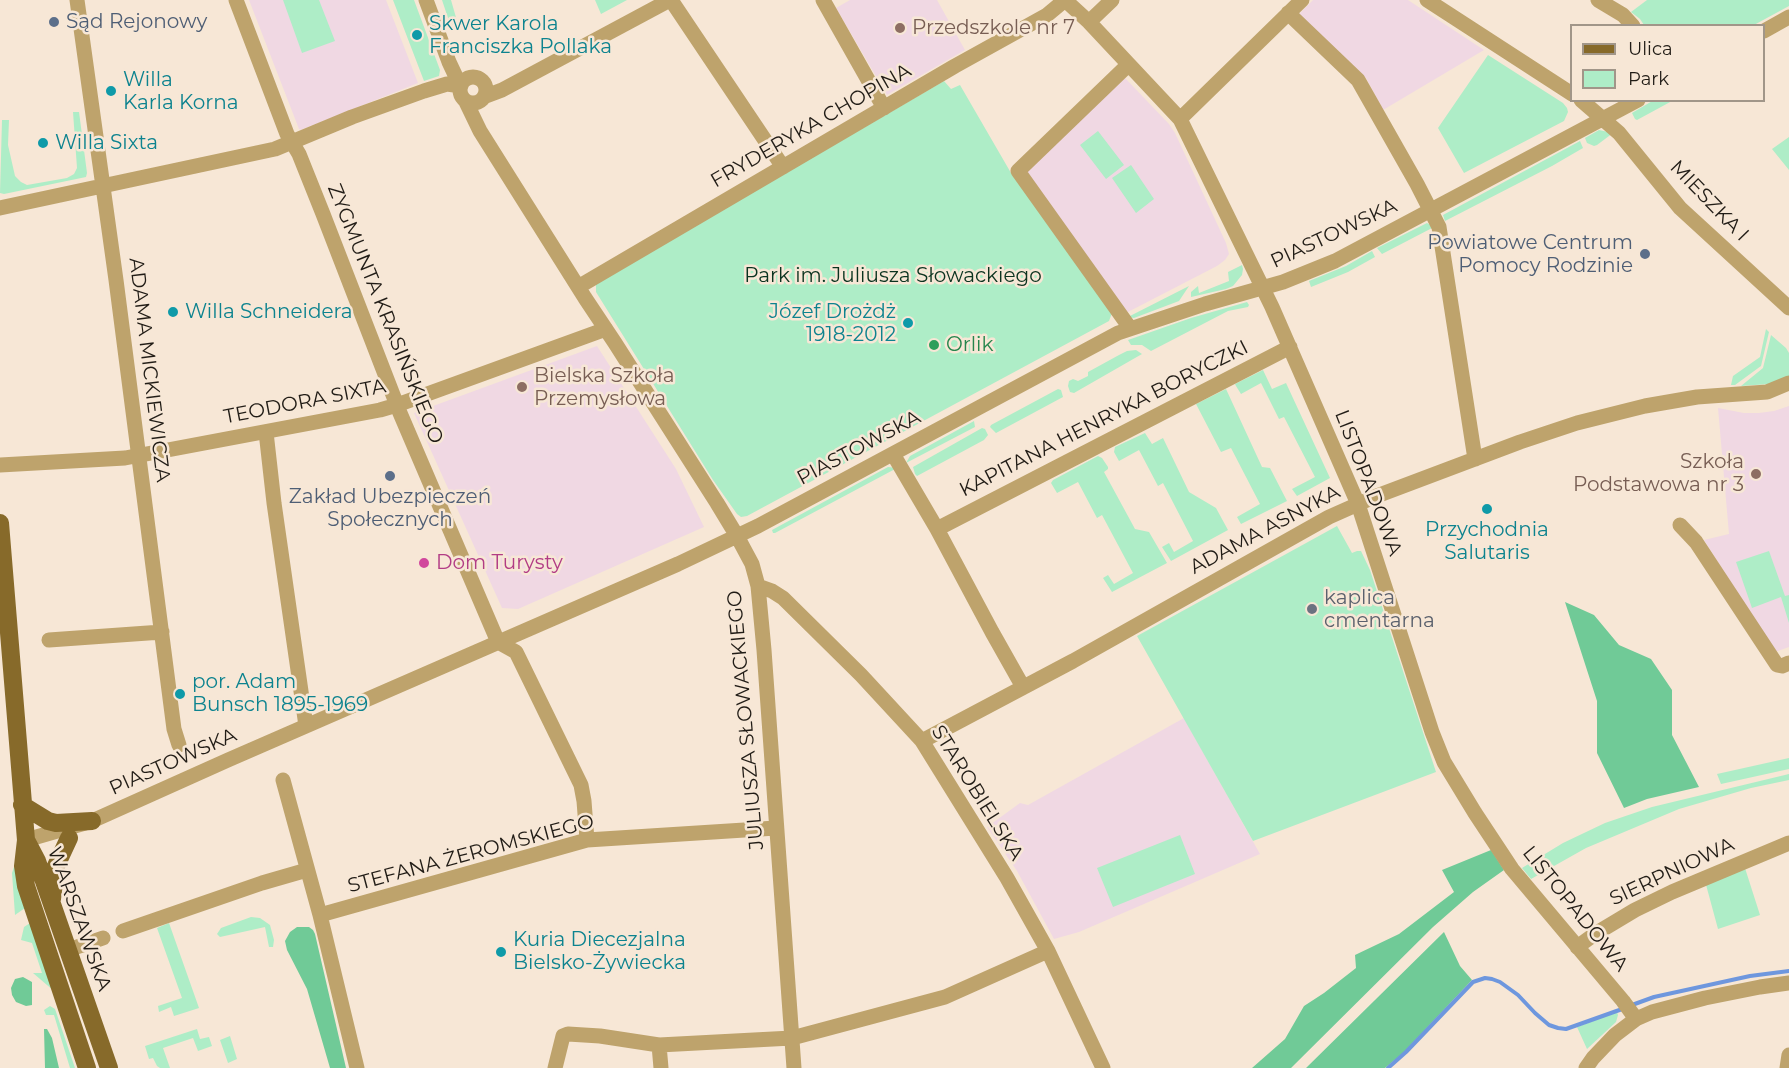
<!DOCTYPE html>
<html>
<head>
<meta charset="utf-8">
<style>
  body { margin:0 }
  #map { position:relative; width:1789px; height:1068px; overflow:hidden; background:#f7e7d6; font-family:Montserrat,sans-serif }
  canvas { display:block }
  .legend { position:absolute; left:1570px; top:24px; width:195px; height:78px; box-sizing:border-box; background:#f7e7d6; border:2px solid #a19689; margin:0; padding:8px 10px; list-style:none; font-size:18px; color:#211c16 }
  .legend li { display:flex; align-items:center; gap:12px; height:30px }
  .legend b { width:30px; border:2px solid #a19689 }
</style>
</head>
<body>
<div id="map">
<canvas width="1789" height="1068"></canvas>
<ul class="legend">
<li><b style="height:8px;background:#876a2a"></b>Ulica</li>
<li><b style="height:16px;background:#aeedc7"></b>Park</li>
</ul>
</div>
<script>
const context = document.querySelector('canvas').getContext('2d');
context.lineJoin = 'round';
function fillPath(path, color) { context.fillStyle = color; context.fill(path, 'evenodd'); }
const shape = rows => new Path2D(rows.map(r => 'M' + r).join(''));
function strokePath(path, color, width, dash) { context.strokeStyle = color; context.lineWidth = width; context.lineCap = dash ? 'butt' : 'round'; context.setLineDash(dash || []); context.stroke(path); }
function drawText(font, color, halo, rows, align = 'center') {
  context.font = font + ' Montserrat,sans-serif'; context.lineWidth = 5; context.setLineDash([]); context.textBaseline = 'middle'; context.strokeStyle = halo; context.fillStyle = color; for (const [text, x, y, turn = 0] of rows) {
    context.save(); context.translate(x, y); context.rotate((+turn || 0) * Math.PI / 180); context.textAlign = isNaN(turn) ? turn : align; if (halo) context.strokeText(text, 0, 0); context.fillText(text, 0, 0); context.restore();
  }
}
fillPath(shape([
  [249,0,386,0,418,83,301,130,299,129],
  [850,0,937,0,965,50,887,95,836,8],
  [1313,0,1408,0,1484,50,1383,110,1366,78,1299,14],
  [1125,78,1169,124,1175,133,1226,243,1229,254,1225,260,1217,266,1124,314,1026,172],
  [597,346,676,469,704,527,518,609,502,608,414,413],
  [1789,406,1789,647,1775,652,1704,540,1729,534,1718,408,1744,413,1759,413,1774,411],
  [1184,718,1260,854,1079,932,1054,939,1017,871,987,827,1020,803,1028,805]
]), '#f0d8e3');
fillPath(shape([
  [283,0,319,0,335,41,302,53],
  [393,0,414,0,440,70,439,76,424,81],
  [442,0,451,0,459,28,452,30],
  [595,0,627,0,601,14],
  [1647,0,1789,0,1789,6,1754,25,1644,25,1640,19,1631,12],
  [1488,55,1563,103,1567,108,1568,112,1564,121,1464,173,1438,128],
  [944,81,951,89,960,85,1011,173,1112,313,1109,321,747,516,741,517,737,514,713,480,596,292,596,283],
  [1654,100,1672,101,1637,120,1635,119,1632,113],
  [73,112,79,112,87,173,86,177,4,194,0,193,2,120,9,120,8,145,15,176,21,182,27,185,67,178,74,174,77,168],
  [1599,130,1613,133,1597,145,1594,146,1587,143,1585,138],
  [1098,131,1124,165,1106,179,1080,145],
  [1789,137,1789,170,1772,149],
  [1580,141,1583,148,1552,166,1445,221,1443,215],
  [1131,165,1154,199,1136,213,1112,178],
  [1427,223,1434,227,1382,254,1377,248],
  [1372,251,1375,257,1348,272,1311,287,1309,281,1346,266],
  [1242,265,1243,269,1242,275,1233,286,1226,289,1191,297,1191,292,1198,286,1199,293,1229,281,1228,272],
  [1189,286,1179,301,1134,318,1128,317],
  [1247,302,1249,305,1248,307,1228,311,1151,351,1142,345,1131,345,1128,340,1191,318],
  [1766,329,1769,332,1761,366,1735,385,1731,385,1733,376,1760,357],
  [1771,335,1786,348,1789,353,1789,376,1769,384,1741,386,1763,368],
  [1136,350,1142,354,1074,393,1070,392,1068,386,1069,381,1073,379,1078,381,1088,376,1088,372,1119,355,1127,351],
  [1263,370,1272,389,1286,383,1330,478,1297,496,1292,489,1315,477,1284,417,1279,419,1261,383,1241,394,1236,386,1235,384],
  [1058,389,1061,390,1063,397,996,433,990,427,991,425],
  [1226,389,1262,467,1270,468,1287,501,1241,524,1237,517,1260,504,1231,448,1221,452,1196,404],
  [974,421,975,427,906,463,910,456],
  [982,428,985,429,988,435,984,440,917,476,915,474,913,467],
  [1145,433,1152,444,1163,438,1189,492,1216,508,1228,530,1171,561,1162,547,1169,543,1174,552,1193,541,1163,483,1158,486,1139,450,1119,461,1114,452,1115,447],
  [1098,456,1102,458,1108,467,1108,469,1104,472,1135,529,1149,532,1167,563,1112,592,1103,578,1108,575,1114,584,1133,573,1102,515,1097,518,1078,482,1057,493,1051,483,1053,480],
  [888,467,897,468,775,533,773,533,772,530],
  [1337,526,1352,553,1357,551,1361,551,1370,570,1436,772,1253,841,1137,636],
  [1769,551,1785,596,1789,595,1789,623,1781,597,1752,608,1736,562],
  [1789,758,1789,769,1721,784,1717,774],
  [1789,774,1789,780,1751,788,1679,809,1586,848,1531,879,1522,868,1563,843,1605,823,1652,807],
  [1180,835,1195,874,1113,907,1097,868],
  [15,864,25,908,15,915,12,873],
  [1744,865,1760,915,1718,929,1705,881],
  [251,917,260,918,270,925,274,940,273,947,269,947,265,927,220,937,217,934,221,928],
  [30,923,54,991,33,973,42,973,32,943,21,940,24,927],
  [169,923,199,1008,174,1016,171,1007,159,1012,158,1006,182,998,157,928],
  [50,1006,55,1009,75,1068,70,1068,54,1015,46,1015,44,1010],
  [1617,1012,1618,1015,1616,1022,1587,1049,1577,1027],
  [197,1029,200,1039,209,1037,212,1046,198,1051,193,1038,163,1048,170,1068,160,1068,157,1066,153,1058,149,1059,145,1046],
  [230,1036,237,1059,228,1063,220,1040]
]), '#aeedc7');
fillPath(shape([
  [1565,602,1594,615,1619,645,1651,659,1672,690,1672,735,1699,787,1647,799,1624,808,1597,753,1597,701],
  [1491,850,1504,870,1473,892,1433,927,1291,1068,1252,1068,1285,1039,1304,1006,1324,993,1356,968,1355,955,1399,934,1454,892,1442,870],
  [297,927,309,927,313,930,315,934,346,1068,330,1068,307,989,287,950,285,941,290,932],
  [1444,932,1460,966,1472,980,1403,1053,1385,1068,1306,1068],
  [23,977,32,982,32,1005,26,1006,16,1002,12,995,11,988,15,979],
  [44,1029,47,1029,52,1038,59,1068,45,1068]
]), '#70ca97');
strokePath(shape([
  [1632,1005,1654,997,1750,976,1789,971],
  [1388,1068,1406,1052,1473,982,1485,978,1492,979,1500,982,1518,995,1535,1013,1549,1025,1558,1028,1566,1029,1625,1008]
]), '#6e97de', 4);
strokePath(shape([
  [77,0,116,280,174,729,179,745],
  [236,0,287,134,299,154,323,214,400,413,498,642],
  [426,0,449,62,457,79,462,83],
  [671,0,783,167],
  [823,0,884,108],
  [1065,0,1089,22,1180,119,1272,307,1358,504,1432,732,1444,762,1475,813,1512,869,1623,1001,1636,1019],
  [1427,0,1572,94],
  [1598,0,1623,15,1633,26],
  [1288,13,1358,80,1417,184,1439,227,1475,459],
  [1089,22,1112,0],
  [1764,31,1789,17],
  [1128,65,1018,171,1130,328],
  '460 90a13 13 0 1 1 26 0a13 13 0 1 1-26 0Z',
  [486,96,502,90,670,0],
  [1581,100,1619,133,1680,208,1789,308],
  [466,102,480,131,585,298,615,343,717,503,737,536,752,564,758,586,764,650,794,1068],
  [1180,119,1302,0],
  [0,208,275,149,352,117,424,91,447,84,461,86],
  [578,287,955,66,1047,15,1065,0],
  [266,432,274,503,306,726],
  [893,454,937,529,992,632,1023,687],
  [0,465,125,458,380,410,397,405,606,329],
  [1680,525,1696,542,1777,665,1782,666,1789,663],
  [937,529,1290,347],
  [758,586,772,591,783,598,861,675,922,741,1007,878,1048,951,1103,1068],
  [49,640,162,632],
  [498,642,516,652,581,785,584,801,587,840],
  [922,741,1073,661,1329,517,1374,497,1520,442,1577,423,1645,406,1697,397,1767,392,1789,383],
  [283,780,320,915,357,1068],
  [26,840,92,821,228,760,678,564,758,526,1118,333,1205,304,1283,282,1335,261,1638,100],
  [320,915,587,840,776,828],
  [123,931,262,883,307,870],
  [1577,947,1595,934,1635,910,1672,892,1789,843],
  [68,950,103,938],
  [659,1045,661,1068],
  [555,1068,563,1036,568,1034,600,1036,659,1045,792,1038,945,997,1048,951],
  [1586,1068,1593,1058,1615,1035,1636,1019,1652,1012,1705,998,1760,987,1789,983],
  [1787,1068,1789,1055]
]), '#bea36c', 15);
strokePath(shape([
  [0,523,26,840,23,866,26,886,87,1068],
  [22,805,48,821,56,823,92,821],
  [26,840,37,861,109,1068],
  [52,899,56,866,69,838]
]), '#876a2a', 18);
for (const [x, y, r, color] of [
  [54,22,6,"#5c6f8a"],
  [900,28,6,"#8d6e63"],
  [417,35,6,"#0f9aa8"],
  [111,91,6,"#0f9aa8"],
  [43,143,6,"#0f9aa8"],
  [1645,254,6,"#5c6f8a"],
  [173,312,6,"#0f9aa8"],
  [908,323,6,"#0f9aa8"],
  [934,345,6,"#2e9e5b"],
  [522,387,6,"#8d6e63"],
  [1756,474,6,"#8d6e63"],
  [390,476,6,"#5c6f8a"],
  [1487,509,6,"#0f9aa8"],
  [424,563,6,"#d1479c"],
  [1312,609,6,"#6b7280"],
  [180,694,6,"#0f9aa8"],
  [501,952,6,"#0f9aa8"]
]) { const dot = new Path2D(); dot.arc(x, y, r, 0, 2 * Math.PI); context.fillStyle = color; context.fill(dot); strokePath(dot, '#f7e7d6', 2); }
drawText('20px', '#4e5e75', '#f7e7d6', [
  ["Sąd Rejonowy",66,22],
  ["Powiatowe Centrum",1633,243,"right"],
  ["Pomocy Rodzinie",1633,266,"right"],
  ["Zakład Ubezpieczeń",390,497,"center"],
  ["Społecznych",390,520,"center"]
], 'left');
drawText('20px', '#0d838f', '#f7e7d6', [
  ["Skwer Karola",429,24],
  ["Franciszka Pollaka",429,47],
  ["Willa",123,80],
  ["Karla Korna",123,103],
  ["Willa Sixta",55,143],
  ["Willa Schneidera",185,312],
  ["Józef Drożdż",896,312,"right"],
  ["1918-2012",896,335,"right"],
  ["Przychodnia",1487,530,"center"],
  ["Salutaris",1487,553,"center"],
  ["por. Adam",192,682],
  ["Bunsch 1895-1969",192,705],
  ["Kuria Diecezjalna",513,940],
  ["Bielsko-Żywiecka",513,963]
], 'left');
drawText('20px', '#785e54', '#f7e7d6', [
  ["Przedszkole nr 7",912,28],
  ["Bielska Szkoła",534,376],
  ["Przemysłowa",534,399],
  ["Szkoła",1744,462,"right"],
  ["Podstawowa nr 3",1744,485,"right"]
], 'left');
drawText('20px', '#211c16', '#f7e7d6', [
  ["FRYDERYKA CHOPINA",811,126,-30],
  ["MIESZKA I",1709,201,46],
  ["PIASTOWSKA",1334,234,-25],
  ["ZYGMUNTA KRASIŃSKIEGO",385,314,68],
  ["ADAMA MICKIEWICZA",149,370,83],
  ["TEODORA SIXTA",305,402,-11],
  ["KAPITANA HENRYKA BORYCZKI",1104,419,-27],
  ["PIASTOWSKA",859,448,-28],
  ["LISTOPADOWA",1368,483,69],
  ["ADAMA ASNYKA",1265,530,-28],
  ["JULIUSZA SŁOWACKIEGO",746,720,-95],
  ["PIASTOWSKA",173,762,-24],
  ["STAROBIELSKA",977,793,58],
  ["STEFANA ŻEROMSKIEGO",471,854,-15],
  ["SIERPNIOWA",1672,872,-25],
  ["LISTOPADOWA",1575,909,51],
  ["WARSZAWSKA",79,919,70]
]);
drawText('20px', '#0a331f', '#f7e7d6', [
  ["Park im. Juliusza Słowackiego",893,276]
]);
drawText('20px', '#27864d', '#f7e7d6', [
  ["Orlik",946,345]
], 'left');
drawText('20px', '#b23c85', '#f7e7d6', [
  ["Dom Turysty",436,563]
], 'left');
drawText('20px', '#5b616d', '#f7e7d6', [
  ["kaplica",1324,598],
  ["cmentarna",1324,621]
], 'left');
</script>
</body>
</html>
